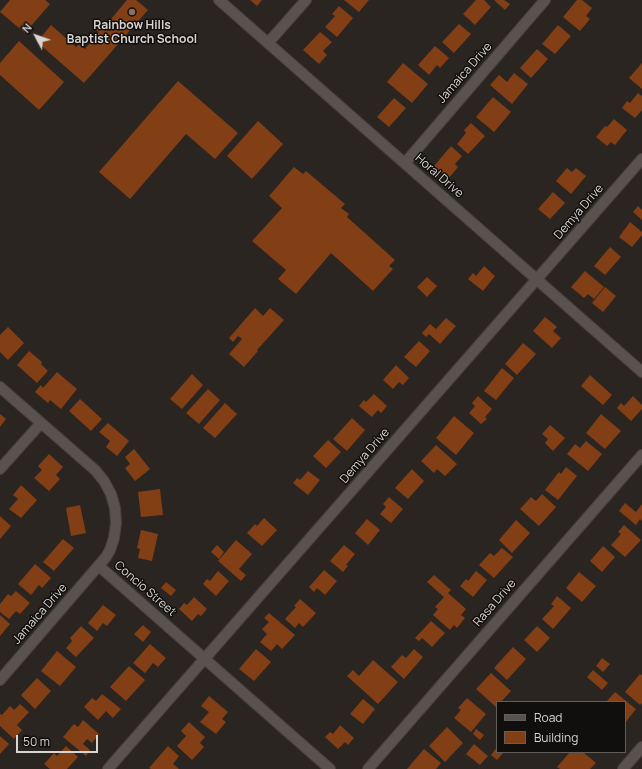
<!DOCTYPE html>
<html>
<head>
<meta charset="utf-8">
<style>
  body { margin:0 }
  #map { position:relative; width:642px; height:769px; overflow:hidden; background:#2b2522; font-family:Manrope,sans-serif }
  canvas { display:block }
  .legend { position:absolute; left:496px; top:701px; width:130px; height:52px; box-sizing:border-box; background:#110f0d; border:1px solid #615e5c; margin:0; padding:5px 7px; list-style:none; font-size:12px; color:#d8d4d2 }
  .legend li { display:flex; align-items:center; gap:8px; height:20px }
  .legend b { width:20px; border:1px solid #615e5c }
  .north { position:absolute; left:16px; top:16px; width:40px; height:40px; -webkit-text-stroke:3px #110f0d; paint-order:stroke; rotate:311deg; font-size:11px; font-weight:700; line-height:16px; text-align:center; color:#d8d4d2 }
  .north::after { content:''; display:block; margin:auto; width:14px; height:18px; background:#d8d4d2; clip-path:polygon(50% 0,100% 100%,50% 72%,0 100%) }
  .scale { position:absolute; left:16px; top:735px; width:82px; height:18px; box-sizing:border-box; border:2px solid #d8d4d2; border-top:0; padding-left:5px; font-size:12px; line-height:14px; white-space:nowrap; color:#d8d4d2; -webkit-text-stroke:3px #110f0d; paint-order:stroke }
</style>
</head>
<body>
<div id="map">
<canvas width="642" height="769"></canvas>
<ul class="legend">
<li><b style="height:5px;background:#59524f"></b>Road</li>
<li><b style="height:11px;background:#823e14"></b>Building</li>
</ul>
<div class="north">N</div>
<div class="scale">50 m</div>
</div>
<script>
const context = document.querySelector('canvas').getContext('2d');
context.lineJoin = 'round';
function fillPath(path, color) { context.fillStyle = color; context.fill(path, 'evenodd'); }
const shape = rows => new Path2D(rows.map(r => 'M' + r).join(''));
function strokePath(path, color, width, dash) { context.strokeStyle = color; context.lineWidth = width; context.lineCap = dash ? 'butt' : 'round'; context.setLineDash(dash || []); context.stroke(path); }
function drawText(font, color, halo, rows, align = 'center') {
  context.font = font + ' Manrope,sans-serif'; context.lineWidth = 3; context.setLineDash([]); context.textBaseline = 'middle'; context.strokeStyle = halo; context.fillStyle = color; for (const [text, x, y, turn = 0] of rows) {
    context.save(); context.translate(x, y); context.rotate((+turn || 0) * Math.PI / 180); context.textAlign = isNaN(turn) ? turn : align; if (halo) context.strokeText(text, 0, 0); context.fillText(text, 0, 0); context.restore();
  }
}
fillPath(shape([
  [10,0,45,0,50,4,25,33,0,12],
  [127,0,136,0,148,10,84,83,37,42,51,25,76,47,79,44,85,49,99,32,96,30,103,23,106,25],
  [250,0,262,0,257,6],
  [344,0,369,0,359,12],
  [476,0,484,0,491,7,475,25,463,14],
  [494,0,504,0,510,4,505,10],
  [577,0,582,0,592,8,586,16,590,19,580,31,563,17],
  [339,6,353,18,337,37,325,27,335,16,332,14],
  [459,24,471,34,454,53,442,42],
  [558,25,571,36,555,54,542,44],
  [320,32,332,42,323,51,327,55,319,64,303,50],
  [19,41,64,82,39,110,0,75,0,63],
  [435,46,449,58,440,68,437,65,429,75,418,65],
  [537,49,548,59,531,78,520,68],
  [403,63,428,84,412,103,387,82],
  [642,63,642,89,629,78],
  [514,73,528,84,512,104,490,85,499,75,507,82],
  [178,81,238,133,215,159,186,134,130,199,99,172],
  [638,93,642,96,642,110,635,118,622,108,627,101,630,103],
  [493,97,511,112,494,132,476,117],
  [394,98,406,108,389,127,377,117],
  [614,119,627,130,615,145,611,142,607,146,596,137,605,126,607,127],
  [258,121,283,144,252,179,227,156],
  [471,123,485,136,468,154,457,144,466,133,464,130],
  [451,146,462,156,455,164,458,167,448,179,434,166],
  [294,167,303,174,306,171,345,204,341,208,349,214,347,217,395,260,389,266,393,269,373,291,331,253,296,294,278,279,286,270,252,241,282,208,269,196],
  [567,168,572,172,576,168,586,176,571,194,556,181],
  [553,192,565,203,550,219,538,209],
  [638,206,642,210,642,220,633,212],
  [630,222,642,232,642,235,632,247,619,237],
  [610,247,621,257,605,275,594,266],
  [484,266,495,276,483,291,468,279,473,273,476,276],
  [585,271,604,287,594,299,588,294,584,298,571,287],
  [427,277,437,286,427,297,417,287],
  [605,287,616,296,603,312,592,303],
  [255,308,263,316,270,308,284,320,257,350,258,351,244,367,229,354,242,339,238,336,233,342,229,338],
  [545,317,557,327,553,331,561,338,552,348,533,331],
  [446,318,456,326,440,344,429,334,426,337,422,333,430,324,436,329],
  [8,327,24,343,8,360,0,352,0,335],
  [419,341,430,351,416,367,404,357],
  [523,343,536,354,517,375,505,364],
  [29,351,42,362,41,364,48,371,37,383,17,365],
  [396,365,409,378,403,385,399,382,393,389,383,380],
  [502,368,514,378,496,400,484,391],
  [57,372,77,389,61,409,50,400,48,403,35,392,41,385,43,388],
  [192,374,203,385,182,409,170,399],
  [590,375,612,395,603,405,581,386],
  [208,389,220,400,199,424,186,413],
  [374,394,387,406,381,413,378,410,372,417,359,406,364,400,366,402],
  [478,396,492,409,485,417,487,419,481,424,469,413,475,406,472,403],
  [633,396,642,405,642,409,631,421,617,408,621,403,624,406],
  [80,399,102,419,91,431,69,411],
  [225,403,237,414,215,438,203,428],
  [0,414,6,419,0,427],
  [601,414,621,431,605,449,586,433],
  [454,416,474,433,456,455,436,438],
  [352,418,365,430,347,451,333,439],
  [108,423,129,441,117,456,106,447,110,441,99,432],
  [550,425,565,438,553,451,545,443,548,439,542,434],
  [328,440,341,452,326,468,313,456],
  [586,441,602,454,588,471,567,454,575,444,580,448],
  [436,445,457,464,445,476,437,469,434,473,421,461],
  [134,449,150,469,135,481,125,468,130,464,125,457],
  [49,454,63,467,56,475,60,479,49,491,34,478,42,470,38,466],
  [566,467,577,476,558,500,545,490,559,472,561,474],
  [412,469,424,481,408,499,395,488],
  [308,471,320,480,308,495,293,483,297,478,300,480],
  [21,485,37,500,21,518,9,509,18,499,13,495],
  [160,489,163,515,141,517,138,492],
  [542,494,556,507,539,526,520,509,531,497,536,501],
  [389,497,403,509,391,523,380,514,386,507,383,504],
  [625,503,636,512,642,504,642,521,640,519,636,525,619,511],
  [80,505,86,533,71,536,66,508],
  [0,516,11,526,0,539],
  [264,518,277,530,262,546,247,533,255,524,257,526],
  [367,519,380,530,368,545,355,533],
  [516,520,530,533,512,553,499,540],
  [624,525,641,540,625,557,611,545,621,534,618,532],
  [141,530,158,534,152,561,138,558,140,549,137,548],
  [63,539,74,548,54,571,43,562],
  [236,540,252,554,239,569,246,575,241,581,218,561],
  [217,545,224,552,219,559,211,552],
  [344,545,355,554,346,565,348,566,343,572,330,561],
  [603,546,615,557,602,572,590,561],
  [502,548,513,557,494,578,479,565,490,553,494,556],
  [35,564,51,578,42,588,39,585,31,595,18,584],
  [324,570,337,581,325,595,317,588,314,592,309,587],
  [218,571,229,581,216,596,203,584,207,579,210,581],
  [476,571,487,580,473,597,460,586,466,579,468,581],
  [579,572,596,586,582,602,566,588],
  [434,575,451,590,448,593,466,609,461,615,465,618,457,628,454,625,450,630,433,615,438,609,435,607,444,597,427,582],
  [166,582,176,590,171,596,161,588],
  [16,591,30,603,20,614,16,611,9,619,0,612,0,604,8,594,11,596],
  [557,596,571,608,553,629,542,619,554,606,551,604],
  [194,597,207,609,201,616,198,614,192,621,179,609,184,603,187,605],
  [300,599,316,613,303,627,299,623,295,628,285,619,296,607,294,606],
  [103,605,116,615,107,626,103,623,97,631,88,623],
  [269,613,295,635,282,649,277,644,271,651,260,642,267,634,262,629,269,622,264,618],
  [0,615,10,624,0,636],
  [431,621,445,633,432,647,422,638,419,641,415,638],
  [143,625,151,632,143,642,134,634],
  [81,626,94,638,76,657,66,648,72,641,70,638],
  [537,626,550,638,537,652,524,640],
  [150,644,166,658,158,667,153,663,145,673,133,663],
  [513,647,526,659,507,680,494,668],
  [256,649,271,662,254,681,239,669],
  [414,649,423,657,404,679,391,667,402,655,406,658],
  [57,651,76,667,60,686,41,671],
  [602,658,610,664,603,672,596,666],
  [373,660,398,682,378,704,347,676,353,670,359,676],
  [129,666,145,680,126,701,110,687],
  [593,670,608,683,602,690,587,677],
  [491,673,511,691,501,702,497,702,497,706,496,707,476,689],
  [640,674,642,675,642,703,640,705,625,692],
  [37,678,51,691,35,709,21,695],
  [615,692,636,709,625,723,625,702,606,702],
  [102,694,121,709,113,718,106,711,98,720,84,707,92,698,96,701],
  [209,696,228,712,222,719,226,722,216,734,200,722,209,712,201,706],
  [467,698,486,714,471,732,454,718,461,710,458,708],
  [363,699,375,709,363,724,350,714],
  [20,704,29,712,17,725,22,730,14,739,0,726,0,714,2,715,10,706,14,710],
  [83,720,99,734,92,743,87,739,83,744,90,750,86,756,63,737,74,724,78,727],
  [189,722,205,737,200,743,204,747,192,760,177,746,186,736,181,731],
  [340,725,354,738,348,745,345,742,338,749,325,737,330,732,333,734],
  [447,727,463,743,445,762,429,746],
  [476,729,484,735,480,740,473,734],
  [0,736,9,744,0,754],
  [474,744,488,756,480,765,466,754],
  [66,746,78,757,67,769,50,769,44,764,54,753,57,756],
  [168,746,179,756,173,764,179,769,151,769,149,768],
  [497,747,497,752,504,752,497,760,491,755],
  [424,749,441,763,436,769,407,769],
  [570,752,583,752,596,763,590,769,560,769,557,767]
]), '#823e14');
const street = shape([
  [268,43,306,0],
  [405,163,545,0],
  [0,387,95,470,104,481,111,494,115,508,116,523,114,538,110,550,106,557,0,680],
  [0,469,41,423],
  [99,566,330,769],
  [108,769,642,159],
  [368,769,642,455],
  [623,769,642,747]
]);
const secondary = shape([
  [219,0,642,372]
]);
strokePath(street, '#47413f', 12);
strokePath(secondary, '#47413f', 12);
strokePath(street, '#59524f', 10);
strokePath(secondary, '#59524f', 10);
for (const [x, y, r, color] of [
  [132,12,4,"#8d6e63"]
]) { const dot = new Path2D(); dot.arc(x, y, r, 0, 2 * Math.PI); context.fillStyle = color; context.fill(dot); strokePath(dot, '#110f0d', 1.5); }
drawText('bold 12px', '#d8d4d2', '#110f0d', [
  ["Rainbow Hills",132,26],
  ["Baptist Church School",132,40]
]);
drawText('12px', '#d8d4d2', '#110f0d', [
  ["Jamaica Drive",465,73,-49],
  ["Horal Drive",439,176,41],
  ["Demya Drive",579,212,-49],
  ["Demya Drive",365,456,-49],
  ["Concio Street",145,589,41],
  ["Rasa Drive",495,603,-49],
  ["Jamaica Drive",40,614,-49]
]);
</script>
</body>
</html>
